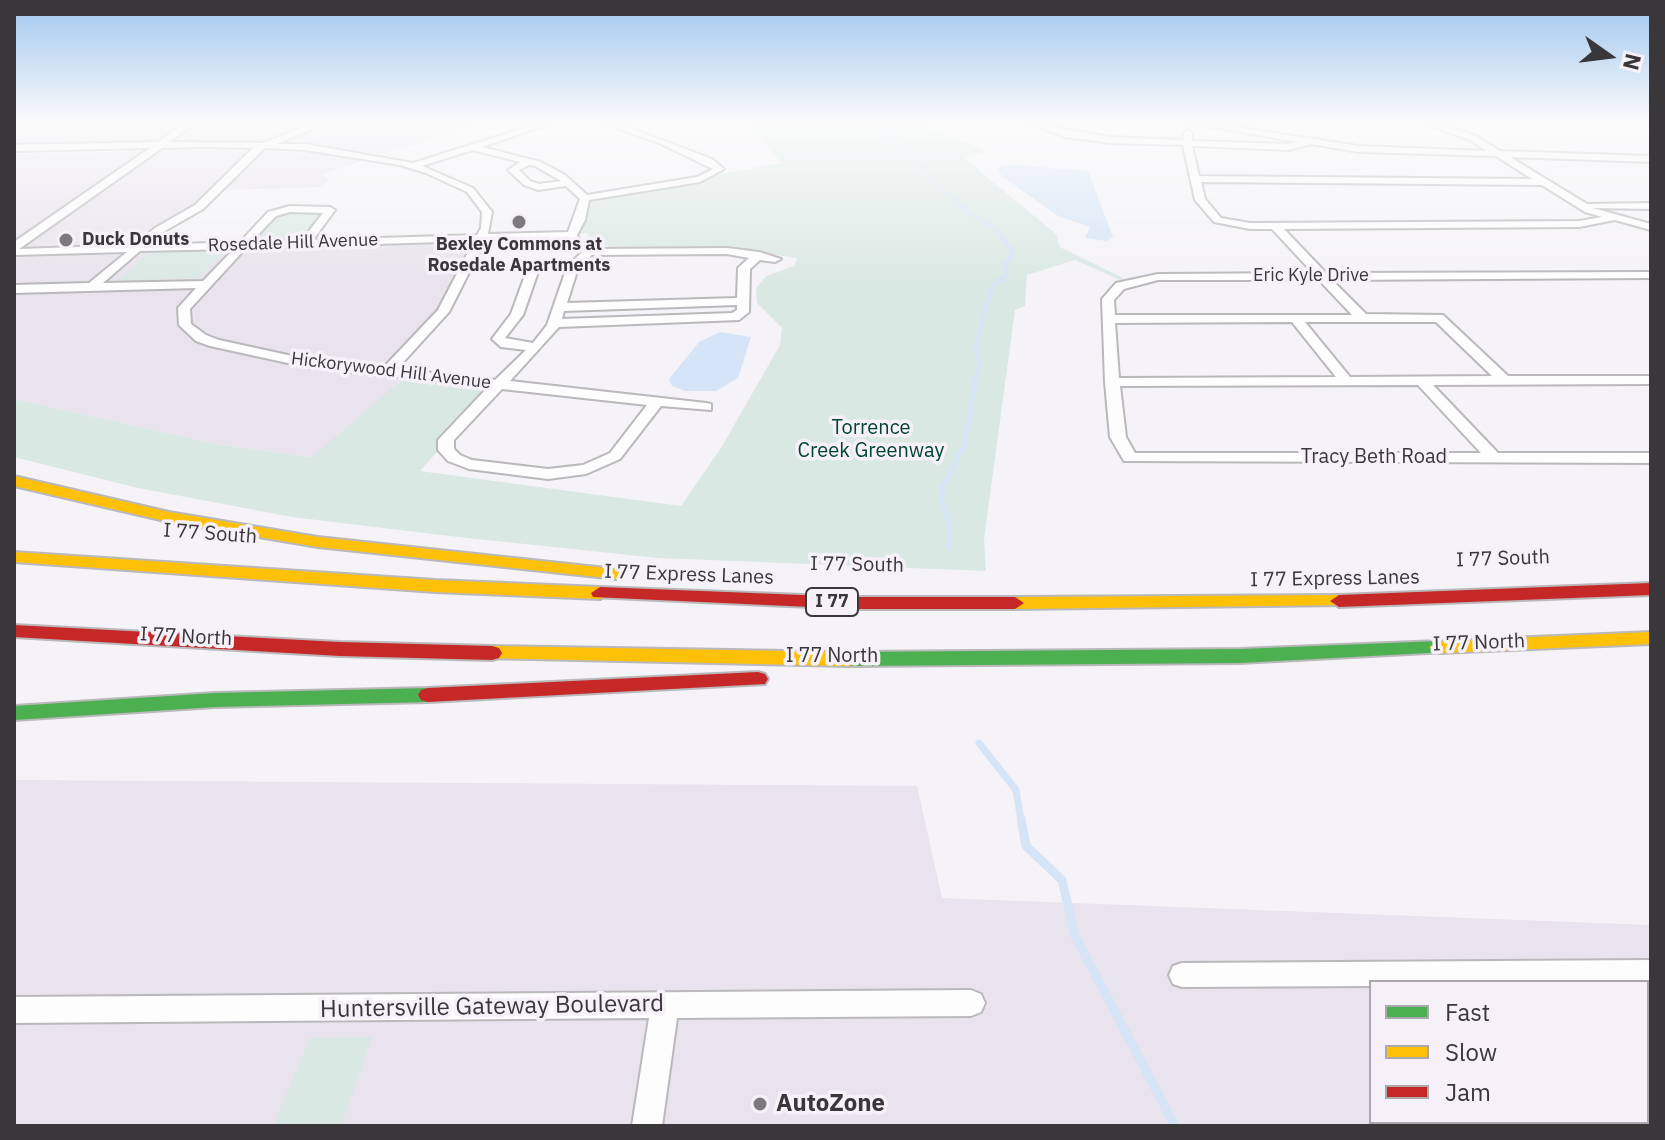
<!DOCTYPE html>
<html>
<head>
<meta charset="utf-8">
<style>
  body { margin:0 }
  #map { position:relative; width:1665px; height:1140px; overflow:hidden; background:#f5f3f7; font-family:"IBM Plex Sans",sans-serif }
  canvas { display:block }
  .frame { position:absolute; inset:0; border:16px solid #39373a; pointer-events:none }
  .legend { position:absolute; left:1369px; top:980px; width:280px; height:144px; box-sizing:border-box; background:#f6f1f9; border:2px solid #aaa7ad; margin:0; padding:10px 14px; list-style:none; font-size:24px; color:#39373a }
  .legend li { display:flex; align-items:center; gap:16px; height:40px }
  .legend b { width:40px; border:2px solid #aaa7ad }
  .north { position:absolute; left:1569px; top:16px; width:80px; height:80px; -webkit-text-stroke:6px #f6f1f9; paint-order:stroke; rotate:104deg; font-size:22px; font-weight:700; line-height:32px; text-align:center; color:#39373a }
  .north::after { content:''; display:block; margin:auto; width:28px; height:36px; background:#39373a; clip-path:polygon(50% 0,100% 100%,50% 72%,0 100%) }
</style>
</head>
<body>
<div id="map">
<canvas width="1665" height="1140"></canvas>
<div class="frame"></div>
<ul class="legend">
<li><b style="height:10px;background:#4caf50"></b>Fast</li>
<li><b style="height:10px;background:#ffc107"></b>Slow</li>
<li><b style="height:10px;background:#c62828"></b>Jam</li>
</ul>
<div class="north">N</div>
</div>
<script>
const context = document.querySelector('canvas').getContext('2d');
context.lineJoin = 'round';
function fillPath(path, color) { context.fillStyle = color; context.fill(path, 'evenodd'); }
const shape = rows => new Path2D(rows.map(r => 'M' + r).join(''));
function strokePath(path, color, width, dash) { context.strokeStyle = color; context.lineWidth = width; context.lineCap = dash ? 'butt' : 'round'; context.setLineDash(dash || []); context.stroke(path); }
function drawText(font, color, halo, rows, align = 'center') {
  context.font = font + ' "IBM Plex Sans",sans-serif'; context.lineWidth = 7; context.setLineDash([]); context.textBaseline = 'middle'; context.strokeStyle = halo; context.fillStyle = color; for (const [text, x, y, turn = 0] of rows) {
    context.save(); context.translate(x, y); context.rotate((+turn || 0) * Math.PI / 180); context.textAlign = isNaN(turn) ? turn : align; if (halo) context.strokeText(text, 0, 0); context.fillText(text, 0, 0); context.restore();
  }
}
fillPath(shape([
  [14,123,486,123,383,154,266,141,14,145],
  [181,150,298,152,369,158,321,175,330,179,320,187,224,190,205,208,175,223,146,247,481,238,453,295,387,371,498,384,419,471,221,445,14,399,14,154],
  [14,780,917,786,942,898,1651,925,1651,1126,14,1126],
  [1371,982,1647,982,1647,1122,1371,1122]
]), '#e8e3ec');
fillPath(shape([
  [747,123,917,123,987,151,964,158,1056,234,1060,247,1123,278,1120,280,1075,260,1027,275,1025,306,1015,310,984,539,986,571,658,558,458,537,292,517,138,488,14,457,14,399,221,445,312,457,409,374,498,384,420,471,681,506,721,448,780,345,782,328,757,303,756,288,766,276,794,266,797,258,723,247,614,248,593,242,587,238,588,233,572,235,585,198,782,163],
  [327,209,305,243,242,245,278,212],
  [226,250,198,278,117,281,149,252],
  [372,1037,341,1126,273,1126,310,1038]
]), '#dae8e3');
fillPath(shape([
  [1013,165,1088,171,1113,237,1107,241,1085,238,1090,227,1058,216,1003,177,998,171,999,167],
  [720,332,751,337,738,378,716,391,685,391,672,386,669,379,699,342]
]), '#d5e4f6');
strokePath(shape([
  [865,123,899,143,919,161,932,180,969,213,994,227,1002,237]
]), '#d5e4f6', 3);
strokePath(shape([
  [974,384,980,363,976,350,984,313,993,286,1007,274,1006,264,1013,252,1000,235]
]), '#d5e4f6', 4);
strokePath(shape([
  [949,547,950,528,941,498,943,486,964,446,975,382]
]), '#d5e4f6', 5);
strokePath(shape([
  [979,743,1016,790,1021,821]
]), '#d5e4f6', 7);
strokePath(shape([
  [1021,819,1026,846,1062,880,1075,936,1175,1126]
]), '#d5e4f6', 9);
const street = shape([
  [185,123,195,123,169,142,263,143,313,123,325,123,277,144,305,144,413,163,540,123,553,123,482,147,541,162,565,175,587,195,697,177,713,169,659,143,603,123,616,123,712,159,724,169,700,182,589,200,585,220,577,235,581,242,591,249,727,248,759,252,781,259,775,262,760,260,750,269,749,312,739,320,559,327,510,381,706,403,711,404,711,410,661,406,620,459,586,474,548,479,469,469,448,461,438,450,438,440,488,387,306,367,210,346,196,341,179,325,178,308,196,288,14,293,14,285,89,283,127,252,14,255,14,242,150,148,14,151,14,145,158,142,185,123],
  [205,147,253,148,195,205,155,228,135,245,19,249,162,148,205,147],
  [265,148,305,150,400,165,426,173,467,192,482,212,481,228,477,235,313,240,335,210,330,207,290,206,268,212,240,242,148,245,163,232,203,209,265,148],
  [473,150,520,162,508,170,524,185,538,190,566,186,580,199,568,232,488,234,492,212,473,188,422,166,473,150],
  [529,165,535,166,561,181,539,184,530,181,519,170,529,165],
  [290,212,323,213,302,240,252,241,276,216,290,212],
  [568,238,582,252,573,261,555,260,528,267,511,314,492,339,501,347,526,350,495,380,397,369,449,312,485,241,568,238],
  [474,241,438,310,384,367,306,359,219,340,206,335,191,324,190,309,246,248,474,241],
  [234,249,203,281,103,283,140,251,234,249],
  [727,254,749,258,738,268,737,298,567,303,578,268,592,255,727,254],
  [555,266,567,267,547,325,533,343,505,338,523,315,539,269,555,266],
  [737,305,737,310,732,313,562,319,564,311,737,305],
  [502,389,647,405,610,453,583,465,548,469,472,460,460,455,454,449,454,440,502,389],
  [1029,123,1110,137,1183,140,1184,133,1188,130,1192,133,1192,141,1289,144,1298,142,1189,123,1210,123,1359,146,1487,151,1470,140,1424,123,1437,123,1476,136,1500,151,1651,156,1651,162,1510,157,1587,204,1651,203,1651,209,1593,208,1651,224,1651,230,1615,220,1579,227,1284,229,1326,273,1651,272,1651,278,1332,280,1366,314,1443,315,1508,376,1651,376,1651,384,1433,385,1498,453,1651,453,1651,463,1124,461,1110,437,1105,382,1102,299,1116,283,1158,274,1313,273,1272,229,1250,229,1214,222,1195,200,1183,145,1110,143,1065,137,1029,123],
  [1311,144,1359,152,1496,156,1532,179,1199,176,1192,146,1289,150,1311,144],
  [1201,182,1542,185,1585,212,1602,217,1579,221,1250,223,1221,218,1205,199,1201,182],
  [1158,280,1319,280,1352,315,1115,315,1114,300,1124,289,1158,280],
  [1292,322,1336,377,1119,378,1115,323,1292,322],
  [1305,322,1436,322,1492,376,1350,377,1305,322],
  [1418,385,1481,453,1135,453,1126,437,1120,386,1418,385],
  [1651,960,1651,984,1371,982,1371,986,1182,987,1173,984,1169,975,1173,966,1182,963,1651,960],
  [971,990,981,994,985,1003,981,1012,971,1016,677,1018,662,1126,632,1126,649,1018,14,1023,14,997,971,990]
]);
const fast = shape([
  [1439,641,1446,642,1449,647,1446,652,1240,663,849,666,842,664,839,659,842,654,849,652,1240,649,1439,641],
  [428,688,435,690,438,695,435,700,428,702,215,707,14,720,14,706,215,693,428,688]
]);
const slow = shape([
  [14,476,169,512,318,537,616,569,625,574,616,579,318,547,169,522,14,486,14,476],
  [14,552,435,580,600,587,609,593,600,599,435,592,14,562,14,552],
  [1339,595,1348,601,1346,605,1015,609,1006,603,1015,597,1339,595],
  [1651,632,1651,644,1439,653,1429,647,1439,641,1651,632],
  [492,646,849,652,856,654,859,659,856,664,849,666,485,658,482,653,485,648,492,646]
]);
const jam = shape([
  [1651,583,1651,595,1339,607,1330,601,1339,595,1651,583],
  [600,587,853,597,1015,597,1024,603,1015,609,853,609,593,597,591,593,600,587],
  [14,625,340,642,492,646,499,648,502,653,499,658,492,660,340,656,14,637,14,625],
  [758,672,765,674,768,679,765,684,428,702,421,700,418,695,421,690,428,688,758,672]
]);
strokePath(street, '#b9b8ba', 4);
strokePath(fast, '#b9b8ba', 4);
strokePath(slow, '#b9b8ba', 4);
strokePath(jam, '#b9b8ba', 4);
fillPath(street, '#fefdfe');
fillPath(fast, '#4caf50');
fillPath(slow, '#ffc107');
fillPath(jam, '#c62828');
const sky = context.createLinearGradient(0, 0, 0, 283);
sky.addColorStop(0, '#a0c7ee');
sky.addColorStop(0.43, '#fafafb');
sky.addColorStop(1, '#fafafb00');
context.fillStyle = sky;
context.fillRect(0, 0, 1665, 283);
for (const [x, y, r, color] of [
  [519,222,8,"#7b797c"],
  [66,240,8,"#7b797c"],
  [760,1104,8,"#7b797c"]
]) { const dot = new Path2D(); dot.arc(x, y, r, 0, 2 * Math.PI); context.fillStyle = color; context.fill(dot); strokePath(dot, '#f6f1f9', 3); }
drawText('bold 18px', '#39373a', '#f6f1f9', [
  ["Duck Donuts",82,240],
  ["Bexley Commons at",519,245,"center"],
  ["Rosedale Apartments",519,266,"center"]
], 'left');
drawText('18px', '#39373a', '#f6f1f9', [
  ["Rosedale Hill Avenue",293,243,-2],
  ["Eric Kyle Drive",1311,276],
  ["Hickorywood Hill Avenue",391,371,7]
]);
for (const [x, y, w] of [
  [832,602,52]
]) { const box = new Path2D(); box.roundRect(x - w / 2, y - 14, w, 28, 6); context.fillStyle = '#f6f1f9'; context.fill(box); strokePath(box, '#39373a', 2); }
drawText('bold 18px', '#39373a', null, [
  ["I 77",832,602]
]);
drawText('20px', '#02442e', '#f6f1f9', [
  ["Torrence",871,428],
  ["Creek Greenway",871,451]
]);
drawText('20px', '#39373a', '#f6f1f9', [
  ["Tracy Beth Road",1374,457],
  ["I 77 South",210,534,4],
  ["I 77 South",1503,559,-2],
  ["I 77 South",857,565,1],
  ["I 77 Express Lanes",689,575,2],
  ["I 77 Express Lanes",1335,579,-1],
  ["I 77 North",186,637,3],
  ["I 77 North",1479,643,-2],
  ["I 77 North",832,656]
]);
drawText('24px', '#39373a', '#f6f1f9', [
  ["Huntersville Gateway Boulevard",492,1007,-1]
]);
drawText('bold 24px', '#39373a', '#f6f1f9', [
  ["AutoZone",776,1104]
], 'left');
</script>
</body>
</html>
